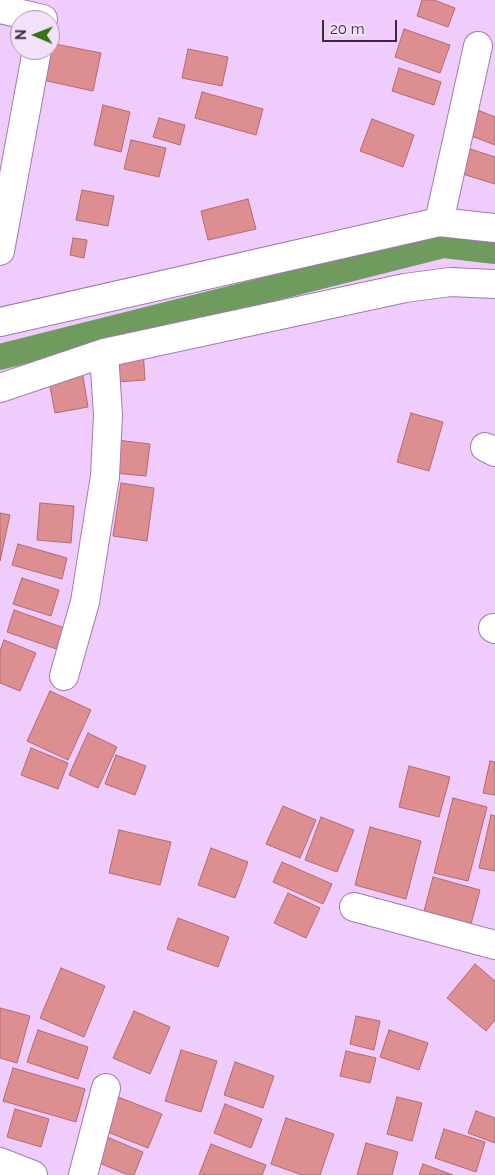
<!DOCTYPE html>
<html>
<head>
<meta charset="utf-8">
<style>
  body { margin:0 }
  #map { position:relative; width:495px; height:1175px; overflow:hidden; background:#f0ccfc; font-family:Raleway,sans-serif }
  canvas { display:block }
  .north { position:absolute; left:10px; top:10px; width:50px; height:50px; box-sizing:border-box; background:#f3e0f9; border:1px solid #aa97af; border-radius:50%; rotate:271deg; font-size:14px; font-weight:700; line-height:20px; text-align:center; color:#3c2a41 }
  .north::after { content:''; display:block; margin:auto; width:18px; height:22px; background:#357613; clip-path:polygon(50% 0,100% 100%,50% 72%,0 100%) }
  .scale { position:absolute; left:322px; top:20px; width:75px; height:22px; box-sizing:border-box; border:2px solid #3c2a41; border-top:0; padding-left:6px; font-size:15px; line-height:18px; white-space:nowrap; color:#3c2a41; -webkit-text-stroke:4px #f3e0f9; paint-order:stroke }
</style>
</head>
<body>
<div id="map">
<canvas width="495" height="1175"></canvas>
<div class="north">N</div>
<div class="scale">20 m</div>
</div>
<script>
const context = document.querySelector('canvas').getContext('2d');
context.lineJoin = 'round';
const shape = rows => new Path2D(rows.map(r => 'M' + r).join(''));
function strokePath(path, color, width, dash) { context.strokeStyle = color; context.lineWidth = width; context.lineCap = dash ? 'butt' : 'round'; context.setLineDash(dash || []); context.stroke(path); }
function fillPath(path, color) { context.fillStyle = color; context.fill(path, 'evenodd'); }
strokePath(shape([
  [0,357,444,245,495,251]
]), '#6f9b5f', 26);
const building = shape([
  [422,0,434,0,455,8,448,27,417,16,422,0],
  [404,29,450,45,440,73,395,57,404,29],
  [50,43,101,53,93,91,38,79,50,50,50,43],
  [188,49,228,57,222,86,182,78,188,49],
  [399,68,441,82,434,105,392,91,399,68],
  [202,92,263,109,256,135,195,118,202,92],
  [103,105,130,112,121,152,94,145,103,105],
  [475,109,495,117,495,145,466,134,475,109],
  [159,118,185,125,180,145,153,137,159,118],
  [372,119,414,135,403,167,360,151,372,119],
  [131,140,166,148,159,177,124,169,131,140],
  [461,146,495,157,495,184,453,171,461,146],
  [82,190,114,196,108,226,76,220,82,190],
  [248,199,256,229,208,240,201,211,248,199],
  [73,238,87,240,84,258,70,255,73,238],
  [143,349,145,380,116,382,114,352,143,349],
  [82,370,88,407,55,413,48,376,82,370],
  [411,413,443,422,429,471,397,462,411,413],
  [117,440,150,444,146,476,114,473,117,440],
  [121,483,154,488,147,541,113,536,121,483],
  [40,503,74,506,71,543,37,540,40,503],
  [0,513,10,515,0,561,0,513],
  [18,544,67,558,62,579,12,565,18,544],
  [22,578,59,590,51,616,13,604,22,578],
  [14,610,73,631,65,652,7,632,14,610],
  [4,640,36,653,20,691,0,683,0,651,4,640],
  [50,691,91,710,68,760,27,741,50,691],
  [88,733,117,747,98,788,69,775,88,733],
  [31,748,68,763,58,789,21,775,31,748],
  [116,755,146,766,135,795,105,784,116,755],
  [490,761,495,762,495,795,483,793,490,761],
  [409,766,450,777,439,817,399,807,409,766],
  [453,798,487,807,468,881,434,873,453,798],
  [283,806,316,820,300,858,266,844,283,806],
  [491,815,495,816,495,871,479,868,491,815],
  [321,817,354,830,337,872,305,860,321,817],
  [370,827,421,841,406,899,355,885,370,827],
  [119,830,171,842,160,885,109,873,119,830],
  [211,848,248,862,235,898,198,885,211,848],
  [282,862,332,884,323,904,273,882,282,862],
  [433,877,480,890,471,924,424,911,433,877],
  [288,893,320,908,306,938,274,923,288,893],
  [178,918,229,937,218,967,167,949,178,918],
  [475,964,495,981,495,1020,486,1031,447,998,475,964],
  [61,968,105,986,84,1037,40,1018,61,968],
  [0,1008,30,1016,17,1063,0,1058,0,1008],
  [134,1011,170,1027,150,1074,113,1058,134,1011],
  [356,1016,380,1021,374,1050,350,1044,356,1016],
  [38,1030,88,1047,78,1079,27,1062,38,1030],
  [389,1030,428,1043,419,1070,380,1057,389,1030],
  [181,1050,217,1061,201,1112,165,1101,181,1050],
  [346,1051,376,1058,370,1083,340,1076,346,1051],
  [235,1062,274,1076,263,1108,224,1095,235,1062],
  [13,1068,85,1089,76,1122,3,1101,13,1068],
  [118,1097,162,1114,148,1148,105,1131,118,1097],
  [397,1097,422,1103,412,1141,387,1134,397,1097],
  [225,1104,262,1119,251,1148,214,1133,225,1104],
  [15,1109,49,1119,41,1147,7,1137,15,1109],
  [476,1111,495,1118,495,1143,468,1133,476,1111],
  [286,1118,334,1134,320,1175,302,1175,271,1164,286,1118],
  [444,1129,485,1142,476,1172,435,1158,444,1129],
  [107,1137,143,1152,134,1175,128,1175,97,1162,107,1137],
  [366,1143,398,1152,392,1175,357,1175,366,1143],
  [211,1144,266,1165,262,1175,199,1175,211,1144],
  [423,1164,453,1175,419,1175,423,1164]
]);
fillPath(building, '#dd8e91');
strokePath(building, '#b4696d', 1);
const street = shape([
  [0,9,43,19],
  [439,222,478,46],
  [0,251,37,50],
  [0,322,439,222,495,228],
  [0,388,104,353,405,288,450,282,495,284],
  [485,447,495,452],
  [493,628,495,629],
  [64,676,85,602,105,476,108,415,104,353],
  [354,907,495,945],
  [0,1162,33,1175],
  [83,1175,106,1088]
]);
strokePath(street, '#a379b1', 30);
strokePath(street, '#fff', 28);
</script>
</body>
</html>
